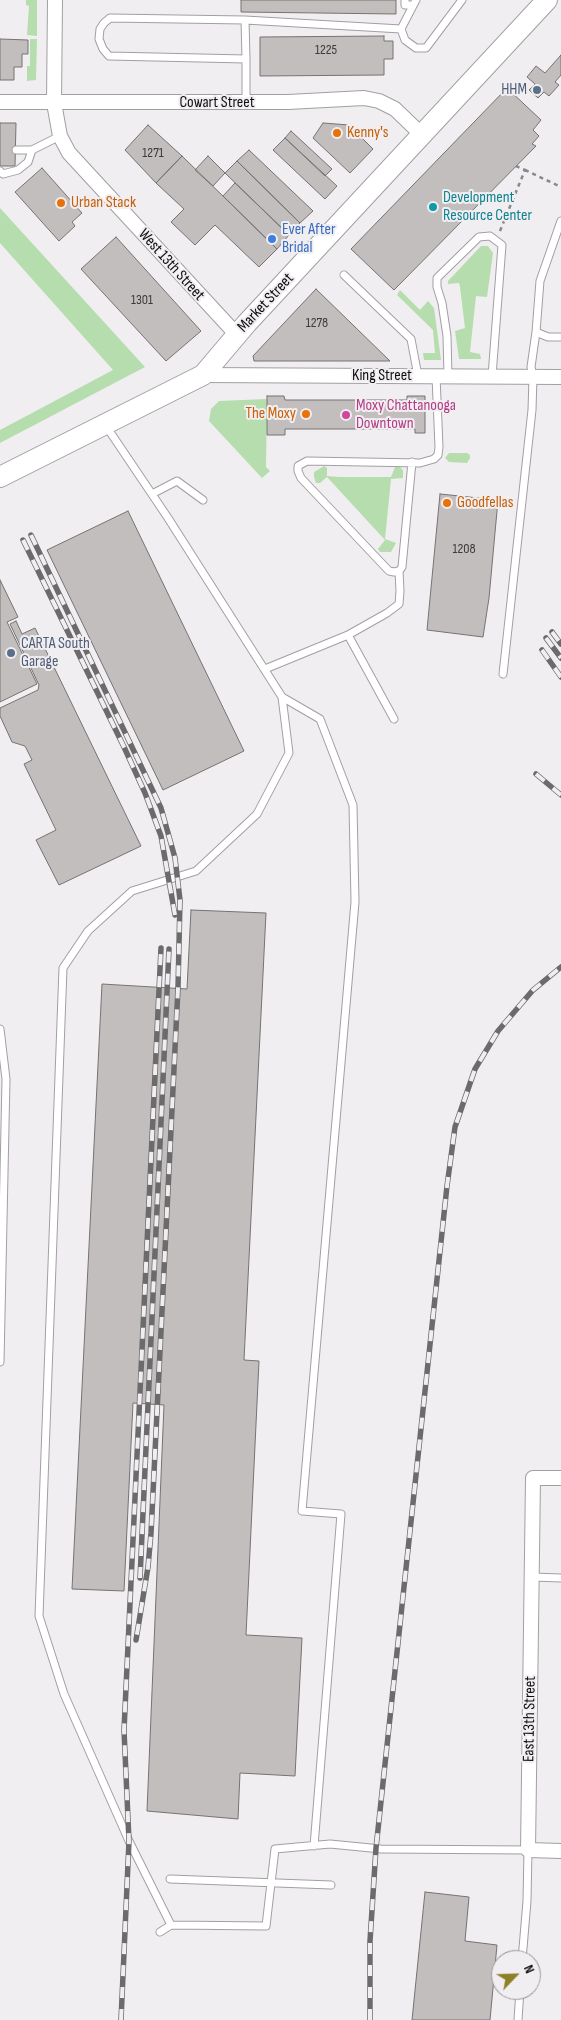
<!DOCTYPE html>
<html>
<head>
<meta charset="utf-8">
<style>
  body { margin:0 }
  #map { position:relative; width:561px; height:2020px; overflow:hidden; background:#f1eef1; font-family:"Sofia Sans Condensed",sans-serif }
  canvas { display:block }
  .north { position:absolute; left:491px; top:1950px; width:50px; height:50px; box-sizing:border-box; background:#f1eef1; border:1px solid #979497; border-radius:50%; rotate:66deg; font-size:14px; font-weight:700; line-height:20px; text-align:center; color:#0f0e0f }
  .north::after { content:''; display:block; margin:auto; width:18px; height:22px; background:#8e8027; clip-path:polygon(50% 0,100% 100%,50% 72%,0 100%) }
</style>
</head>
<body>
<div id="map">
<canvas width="561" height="2020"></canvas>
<div class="north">N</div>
</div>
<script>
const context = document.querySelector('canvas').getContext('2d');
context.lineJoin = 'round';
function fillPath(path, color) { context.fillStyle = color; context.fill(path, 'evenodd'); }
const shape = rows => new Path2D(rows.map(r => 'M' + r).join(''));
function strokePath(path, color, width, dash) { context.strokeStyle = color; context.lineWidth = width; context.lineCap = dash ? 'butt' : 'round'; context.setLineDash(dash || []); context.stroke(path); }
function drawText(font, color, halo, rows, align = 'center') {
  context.font = font + ' "Sofia Sans Condensed",sans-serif'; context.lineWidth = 4; context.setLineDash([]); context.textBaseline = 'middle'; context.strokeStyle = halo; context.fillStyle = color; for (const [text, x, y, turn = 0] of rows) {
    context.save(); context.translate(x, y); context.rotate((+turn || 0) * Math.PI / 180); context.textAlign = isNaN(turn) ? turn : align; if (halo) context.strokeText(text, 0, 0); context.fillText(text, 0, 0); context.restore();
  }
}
fillPath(shape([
  [26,0,37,0,37,36,27,35,29,6,26,5],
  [30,39,37,39,36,80,27,81,27,66,30,66],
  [0,208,145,367,0,443,0,430,113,370,0,243],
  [481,246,488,246,493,253,487,297,476,296,470,352,480,354,481,359,459,359,455,331,465,328,460,287,459,283,448,284,448,281],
  [400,290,420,310,428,301,434,308,441,360,424,360,423,353,435,353,433,330,397,295],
  [267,399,266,467,270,471,262,478,209,421,211,409,219,401],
  [449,453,467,453,470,455,470,458,467,463,449,462,445,458],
  [324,466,327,468,327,476,339,477,391,477,395,467,400,467,403,470,403,478,391,479,385,539,396,543,391,552,380,552,378,549,385,540,327,477,320,483,316,483,314,477,314,472]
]), '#b5ddae');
const building = shape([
  [241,0,396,0,396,14,241,12,241,0],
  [384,36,384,41,393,41,393,59,384,59,384,75,260,76,260,37,384,36],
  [0,39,28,40,28,54,22,54,22,67,14,67,14,80,0,80,0,39],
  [561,55,561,75,555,82,559,85,549,96,544,92,538,98,529,90,535,84,527,77,536,66,545,73,561,55],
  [507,88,541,120,533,130,539,136,532,144,536,146,394,290,351,249,507,88],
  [0,123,16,123,15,166,0,166,0,123],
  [323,123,349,125,373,149,350,173,313,138,323,123],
  [148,125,182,156,156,183,125,150,148,125],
  [291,131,332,169,325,176,285,138,291,131],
  [285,138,337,186,325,199,273,150,285,138],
  [249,150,313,211,300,223,237,161,249,150],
  [182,156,277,249,259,267,215,225,195,245,171,222,184,209,156,183,182,156],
  [208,156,225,173,213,186,195,170,208,156],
  [237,161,300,223,289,235,225,173,237,161],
  [42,168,82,213,72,222,75,226,59,241,15,192,42,168],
  [235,183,289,235,277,249,223,196,235,183],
  [116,237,201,331,166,361,81,269,116,237],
  [316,289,390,361,254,361,253,356,316,289],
  [267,396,284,396,285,400,407,400,407,396,425,396,425,433,415,433,415,429,285,429,285,435,267,435,267,396],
  [440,494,498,500,489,598,483,637,427,630,440,494],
  [128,511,244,751,163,790,47,550,128,511],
  [0,580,18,617,7,622,37,684,0,702,0,580],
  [16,621,22,634,35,628,141,846,59,885,36,840,56,830,24,764,32,760,25,746,12,742,0,716,0,708,38,690,39,685,10,624,16,621],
  [191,910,266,913,244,1360,259,1361,246,1635,302,1638,295,1776,240,1773,238,1819,147,1811,164,1405,133,1403,124,1591,72,1589,102,984,187,989,191,910],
  [425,1892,469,1897,465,1941,497,1945,490,2020,412,2020,425,1892]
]);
fillPath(building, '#c2bebd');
strokePath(building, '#767271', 1);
const service = shape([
  [405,0,405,5,412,5],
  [245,20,401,29,405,40,416,48,426,48,462,0],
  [401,29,416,0],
  [246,59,109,56,103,49,99,39,100,29,104,23,110,18,245,20,246,59,246,103],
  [16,150,32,150,60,136],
  [0,171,3,174,18,170,28,162,32,150],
  [561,221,540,281,536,332,548,337,561,337],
  [344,275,411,339,418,376],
  [448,376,447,336,442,303,437,287,437,278,479,237,490,236,502,245,492,376],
  [106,426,168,518,282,697,289,753,257,814,196,871,132,891,88,931,63,968,39,1616,64,1694,129,1841,171,1925,266,1926,275,1849,330,1844,381,1849,528,1850,527,1901,522,1960],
  [412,462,402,567,399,571,394,572,389,571,301,478,298,471,298,466,307,461,420,463,434,459,438,455,439,447,436,376],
  [152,494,177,481,203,500],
  [348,635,387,613,399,604,400,591,399,571],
  [265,669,348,635,394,719],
  [503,674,532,410,533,377,531,367,536,332],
  [282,697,320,719,353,805,355,902,302,1511,341,1514,314,1846],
  [0,1029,6,1079,0,1362],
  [532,1577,561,1578],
  [170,1879,331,1885],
  [160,1932,171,1925],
  [518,2020,520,1990]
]);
const minor = shape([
  [55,0,54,103,60,136,69,153,237,335],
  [0,102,288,102,364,98,379,101,395,109,422,135],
  [203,375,561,377],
  [561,1478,533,1478,528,1850,561,1851]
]);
const secondary = shape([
  [0,477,203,375,247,323,547,0]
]);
strokePath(service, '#a29fa2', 9);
strokePath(minor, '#a29fa2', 16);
strokePath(secondary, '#a29fa2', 22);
strokePath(shape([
  [525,170,561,187],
  [500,231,525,170,516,166]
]), '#8a888a', 2.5, [4, 4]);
strokePath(service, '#fff', 7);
strokePath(minor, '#fff', 14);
strokePath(secondary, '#fff', 20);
const rail = shape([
  [31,535,161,808,175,858,180,900,178,988,151,1533,148,1567,136,1640],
  [23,540,124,747,145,793,161,836,175,915],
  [552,632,561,644],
  [546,638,561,658],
  [542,650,561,677],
  [536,774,561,795],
  [140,1578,169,949],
  [121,2020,129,1841,124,1730,161,948],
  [370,2020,370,1941,376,1848,447,1186,455,1127,475,1069,498,1031,533,990,561,967]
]);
strokePath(rail, '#6c6b6c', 5.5);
strokePath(rail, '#f1eef1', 4, [11]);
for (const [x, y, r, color] of [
  [537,90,5,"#5c6f8a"],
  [337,133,5,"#e8710a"],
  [61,203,5,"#e8710a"],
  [433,207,5,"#0f9aa8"],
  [272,239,5,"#3f7fe0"],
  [306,414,5,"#e8710a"],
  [346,415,5,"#d1479c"],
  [447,503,5,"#e8710a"],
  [11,653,5,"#5c6f8a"]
]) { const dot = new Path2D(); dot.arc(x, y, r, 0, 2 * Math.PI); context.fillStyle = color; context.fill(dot); strokePath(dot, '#f1eef1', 2); }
drawText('14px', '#3c3a3a', null, [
  ["1225",326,50],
  ["1271",153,153],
  ["1301",142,300],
  ["1278",317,323],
  ["1208",464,549]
]);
drawText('16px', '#4e5e75', '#f1eef1', [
  ["HHM",527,90],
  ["CARTA South",21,644,"left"],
  ["Garage",21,662,"left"]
], 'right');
drawText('16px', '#0f0e0f', '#f1eef1', [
  ["Cowart Street",217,103],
  ["West 13th Street",171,265,48],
  ["Market Street",266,303,-47],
  ["King Street",382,376],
  ["East 13th Street",530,1719,-89]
]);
drawText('16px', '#c56008', '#f1eef1', [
  ["Kenny's",347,133],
  ["Urban Stack",71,203],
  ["The Moxy",296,414,"right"],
  ["Goodfellas",457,503]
], 'left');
drawText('16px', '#0d838f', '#f1eef1', [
  ["Development",443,198],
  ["Resource Center",443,216]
], 'left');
drawText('16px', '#366cbe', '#f1eef1', [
  ["Ever After",282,230],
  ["Bridal",282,248]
], 'left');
drawText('16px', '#b23c85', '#f1eef1', [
  ["Moxy Chattanooga",356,406],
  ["Downtown",356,424]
], 'left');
</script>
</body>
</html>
